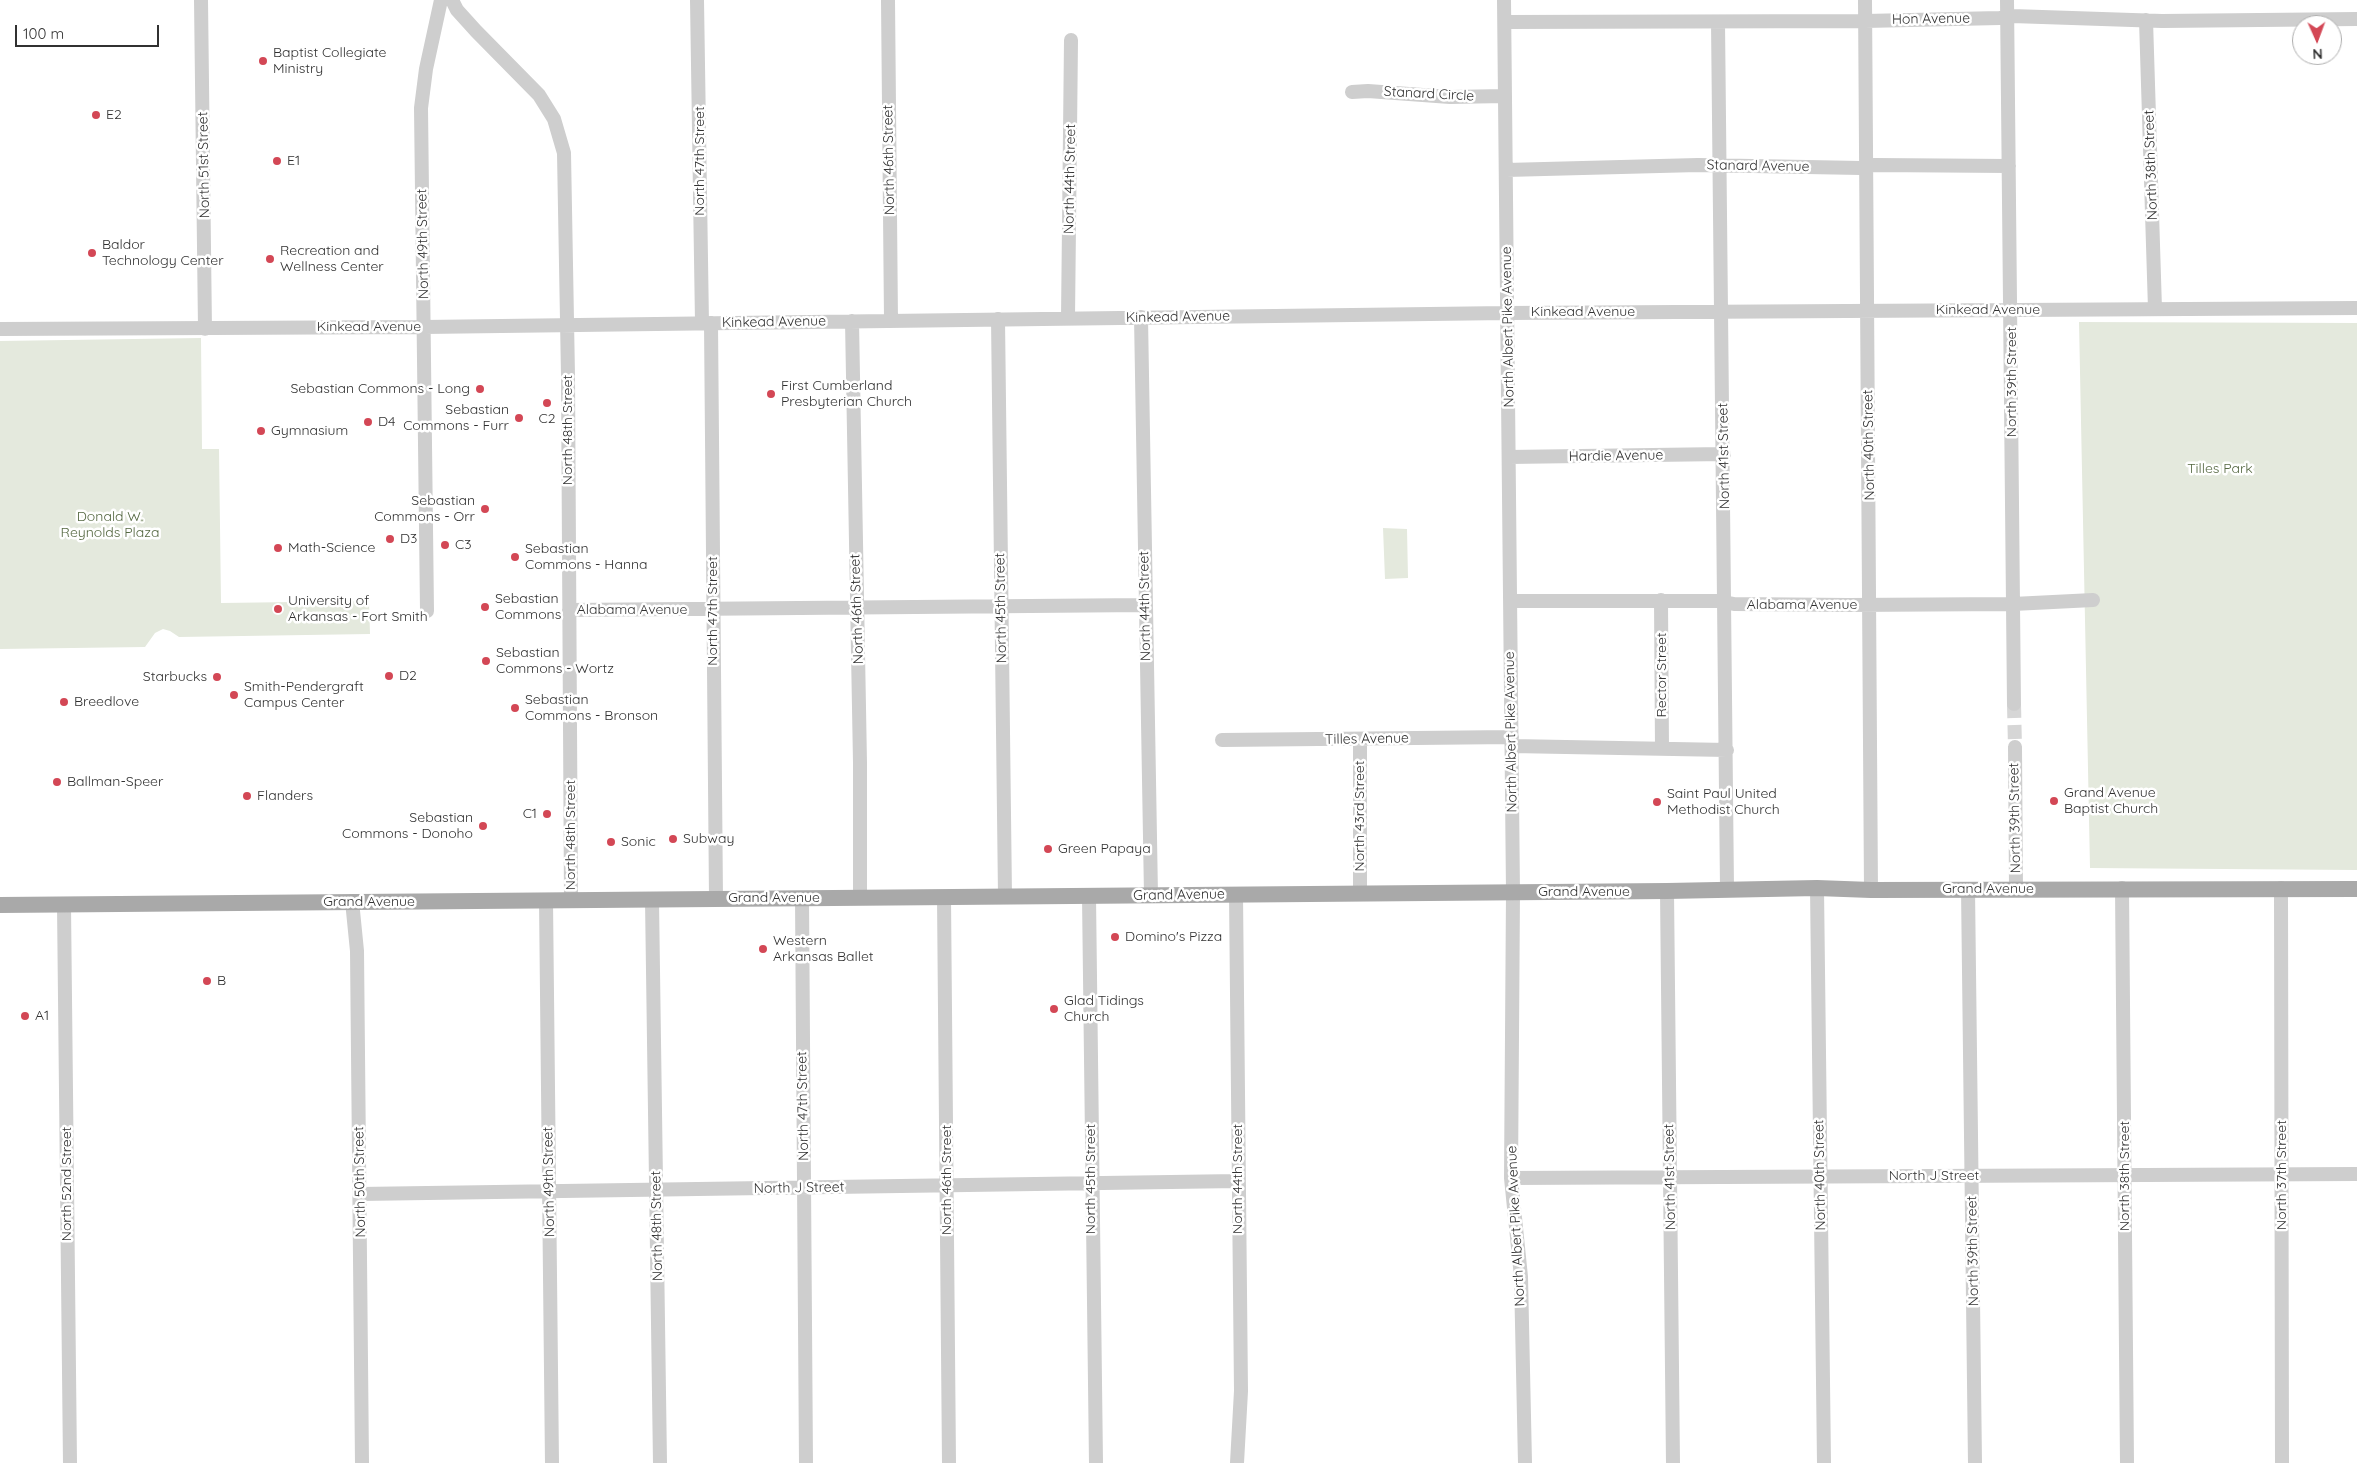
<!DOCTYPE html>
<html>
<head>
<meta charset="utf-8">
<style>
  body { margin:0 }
  #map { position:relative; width:2357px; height:1463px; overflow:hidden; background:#fff; font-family:Quicksand,sans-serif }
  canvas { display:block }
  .north { position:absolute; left:2292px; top:15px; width:50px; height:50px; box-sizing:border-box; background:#fff; border:1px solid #adadad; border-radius:50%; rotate:178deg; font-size:14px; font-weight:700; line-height:20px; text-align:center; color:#313131 }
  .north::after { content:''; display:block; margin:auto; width:18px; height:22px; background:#d34755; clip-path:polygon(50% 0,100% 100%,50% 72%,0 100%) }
  .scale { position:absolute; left:15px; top:25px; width:144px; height:22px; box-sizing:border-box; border:2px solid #313131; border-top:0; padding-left:6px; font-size:15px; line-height:18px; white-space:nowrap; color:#313131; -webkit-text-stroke:4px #fff; paint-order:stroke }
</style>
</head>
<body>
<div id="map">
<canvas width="2357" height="1463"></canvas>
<div class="north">N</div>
<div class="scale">100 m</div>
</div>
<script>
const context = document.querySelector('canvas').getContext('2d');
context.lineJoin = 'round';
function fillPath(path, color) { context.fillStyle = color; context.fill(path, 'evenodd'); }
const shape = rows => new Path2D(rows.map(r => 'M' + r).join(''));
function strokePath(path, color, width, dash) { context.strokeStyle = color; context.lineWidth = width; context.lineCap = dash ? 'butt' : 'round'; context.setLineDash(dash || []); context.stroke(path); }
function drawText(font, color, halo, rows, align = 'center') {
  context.font = font + ' Quicksand,sans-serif'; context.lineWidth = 5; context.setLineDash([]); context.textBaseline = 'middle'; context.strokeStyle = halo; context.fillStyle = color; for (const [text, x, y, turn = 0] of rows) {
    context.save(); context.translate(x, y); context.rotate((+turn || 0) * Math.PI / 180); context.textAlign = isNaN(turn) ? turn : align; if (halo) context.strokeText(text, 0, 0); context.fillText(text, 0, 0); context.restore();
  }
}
fillPath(shape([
  [2079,322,2357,323,2357,870,2090,868],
  [201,338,202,449,219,449,221,603,369,601,370,634,179,637,170,631,163,629,155,633,145,647,0,649,0,341],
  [1383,528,1407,529,1408,578,1385,579]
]), '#e4e9dd');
strokePath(shape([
  [2014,704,2015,747]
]), '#d6d6d6', 14, [14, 7]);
strokePath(shape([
  [201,0,205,329],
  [452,0,457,10,476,31,539,95,554,119,564,153,568,376,571,900],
  [697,0,702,323],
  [888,0,891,320],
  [1504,0,1513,892,1511,1178,1521,1277,1525,1463],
  [1865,0,1871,890],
  [2007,0,2014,704],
  [2146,20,2155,309],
  [1505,22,1865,21,2000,18,2012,16,2162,21,2357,19],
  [1718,22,1727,889],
  [1352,92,1368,91,1450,97,1505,96],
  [1506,170,1698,165,1861,168,1874,165,2009,166],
  [1141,317,1151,895],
  [1068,318,1071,40],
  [998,319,1005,896],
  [852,321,860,763,860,898],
  [711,323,716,899],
  [0,329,424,327,1507,313,2357,308],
  [1509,457,1724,454],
  [1661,600,1662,749],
  [1510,601,1719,601,1734,604,1848,605,2013,604,2093,600],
  [569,610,1145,605],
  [427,611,421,108,426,69,441,0],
  [1360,739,1360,893],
  [1222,740,1512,737],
  [1512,746,1727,750],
  [2015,747,2016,889],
  [1817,888,1824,1463],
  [2122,888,2127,1463],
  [2281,888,2282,1463],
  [1968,889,1975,1463],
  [1667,891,1673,1463],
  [1236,894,1241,1391,1237,1463],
  [1089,896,1096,1463],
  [944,897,949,1463],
  [802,898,806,1463],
  [546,900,552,1463],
  [652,900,660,1463],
  [352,901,357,951,362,1463],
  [64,905,70,1463],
  [1511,1178,2357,1174],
  [360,1194,1238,1181]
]), '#cecece', 14);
strokePath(shape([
  [0,905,1667,891,1817,888,1871,890,2357,889]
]), '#a9a9a9', 16);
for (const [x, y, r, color] of [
  [263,61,5,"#d34755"],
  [96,115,5,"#d34755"],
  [277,161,5,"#d34755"],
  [92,253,5,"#d34755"],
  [270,259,5,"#d34755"],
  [480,389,5,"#d34755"],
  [771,394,5,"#d34755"],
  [547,403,5,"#d34755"],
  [519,418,5,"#d34755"],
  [368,422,5,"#d34755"],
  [261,431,5,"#d34755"],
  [485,509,5,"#d34755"],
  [390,539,5,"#d34755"],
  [445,545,5,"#d34755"],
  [278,548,5,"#d34755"],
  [515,557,5,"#d34755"],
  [485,607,5,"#d34755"],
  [278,609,5,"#d34755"],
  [486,661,5,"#d34755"],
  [389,676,5,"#d34755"],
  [217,677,5,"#d34755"],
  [234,695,5,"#d34755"],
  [64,702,5,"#d34755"],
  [515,708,5,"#d34755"],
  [57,782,5,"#d34755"],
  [247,796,5,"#d34755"],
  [2054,801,5,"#d34755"],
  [1657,802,5,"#d34755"],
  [547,814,5,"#d34755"],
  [483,826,5,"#d34755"],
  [673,839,5,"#d34755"],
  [611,842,5,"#d34755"],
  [1048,849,5,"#d34755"],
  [1115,937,5,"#d34755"],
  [763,949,5,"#d34755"],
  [207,981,5,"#d34755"],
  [1054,1009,5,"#d34755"],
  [25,1016,5,"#d34755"]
]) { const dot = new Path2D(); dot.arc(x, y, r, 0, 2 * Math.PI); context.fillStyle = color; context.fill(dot); strokePath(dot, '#fff', 2); }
drawText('14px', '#313131', '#fff', [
  ["Hon Avenue",1931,19,-1],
  ["Stanard Circle",1429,94,3],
  ["North 46th Street",889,160,-91],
  ["North 47th Street",700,161,-90],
  ["North 51st Street",204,165,-91],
  ["North 38th Street",2151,165,-92],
  ["Stanard Avenue",1758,166,1],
  ["North 44th Street",1070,179,-89],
  ["North 49th Street",423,244,-91],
  ["Kinkead Avenue",1988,310],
  ["Kinkead Avenue",1583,312],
  ["Kinkead Avenue",1178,317,-1],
  ["Kinkead Avenue",774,322,-1],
  ["Kinkead Avenue",369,327],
  ["North Albert Pike Avenue",1508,327,-91],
  ["North 39th Street",2012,382,-90],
  ["North 48th Street",568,430,-90],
  ["North 40th Street",1869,445,-91],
  ["Hardie Avenue",1616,456,-1],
  ["North 41st Street",1724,456,-91],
  ["Alabama Avenue",1802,605],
  ["North 44th Street",1145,606,-91],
  ["North 45th Street",1001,608,-91],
  ["North 46th Street",857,609,-92],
  ["Alabama Avenue",632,610],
  ["North 47th Street",713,611,-90],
  ["Rector Street",1662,675,-90],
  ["North Albert Pike Avenue",1511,732,-91],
  ["Tilles Avenue",1367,739,-1],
  ["North 43rd Street",1360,816,-90],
  ["North 39th Street",2015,818,-91],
  ["North 48th Street",571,835,-90],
  ["Grand Avenue",1988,889],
  ["Grand Avenue",1584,892],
  ["Grand Avenue",1179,895,-1],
  ["Grand Avenue",774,898],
  ["Grand Avenue",369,902],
  ["North 47th Street",803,1106,-91],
  ["North 40th Street",1820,1175,-91],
  ["North 37th Street",2282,1175,-90],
  ["North J Street",1934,1176],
  ["North 38th Street",2125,1176,-90],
  ["North 41st Street",1670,1177,-91],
  ["North 45th Street",1091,1179,-90],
  ["North 44th Street",1238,1179,-90],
  ["North 46th Street",947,1180,-90],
  ["North 50th Street",360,1182,-91],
  ["North 49th Street",549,1182,-91],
  ["North 52nd Street",67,1184,-90],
  ["North J Street",799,1188,-1],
  ["North 48th Street",657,1226,-91],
  ["North Albert Pike Avenue",1516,1226,-93],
  ["North 39th Street",1973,1251,-91]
]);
drawText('14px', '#313131', '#fff', [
  ["Baptist Collegiate",273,53],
  ["Ministry",273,69],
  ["E2",106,115],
  ["E1",287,161],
  ["Baldor",102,245],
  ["Technology Center",102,261],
  ["Recreation and",280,251],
  ["Wellness Center",280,267],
  ["First Cumberland",781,386],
  ["Presbyterian Church",781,402],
  ["Sebastian Commons - Long",470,389,"right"],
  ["Sebastian",509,410,"right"],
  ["Commons - Furr",509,426,"right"],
  ["C2",547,419,"center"],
  ["D4",378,422],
  ["Gymnasium",271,431],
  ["Sebastian",475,501,"right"],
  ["Commons - Orr",475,517,"right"],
  ["D3",400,539],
  ["C3",455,545],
  ["Math-Science",288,548],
  ["Sebastian",525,549],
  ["Commons - Hanna",525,565],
  ["Sebastian",495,599],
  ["Commons",495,615],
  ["University of",288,601],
  ["Arkansas - Fort Smith",288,617],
  ["Sebastian",496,653],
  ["Commons - Wortz",496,669],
  ["D2",399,676],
  ["Starbucks",207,677,"right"],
  ["Smith-Pendergraft",244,687],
  ["Campus Center",244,703],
  ["Sebastian",525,700],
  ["Commons - Bronson",525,716],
  ["Breedlove",74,702],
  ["Ballman-Speer",67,782],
  ["Grand Avenue",2064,793],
  ["Baptist Church",2064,809],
  ["Saint Paul United",1667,794],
  ["Methodist Church",1667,810],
  ["Flanders",257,796],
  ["C1",537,814,"right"],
  ["Sebastian",473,818,"right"],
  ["Commons - Donoho",473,834,"right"],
  ["Subway",683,839],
  ["Sonic",621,842],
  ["Green Papaya",1058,849],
  ["Domino's Pizza",1125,937],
  ["Western",773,941],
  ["Arkansas Ballet",773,957],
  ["B",217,981],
  ["Glad Tidings",1064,1001],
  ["Church",1064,1017],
  ["A1",35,1016]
], 'left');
drawText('14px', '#556842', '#fff', [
  ["Tilles Park",2220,469],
  ["Donald W.",110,517],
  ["Reynolds Plaza",110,533]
]);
</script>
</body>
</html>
